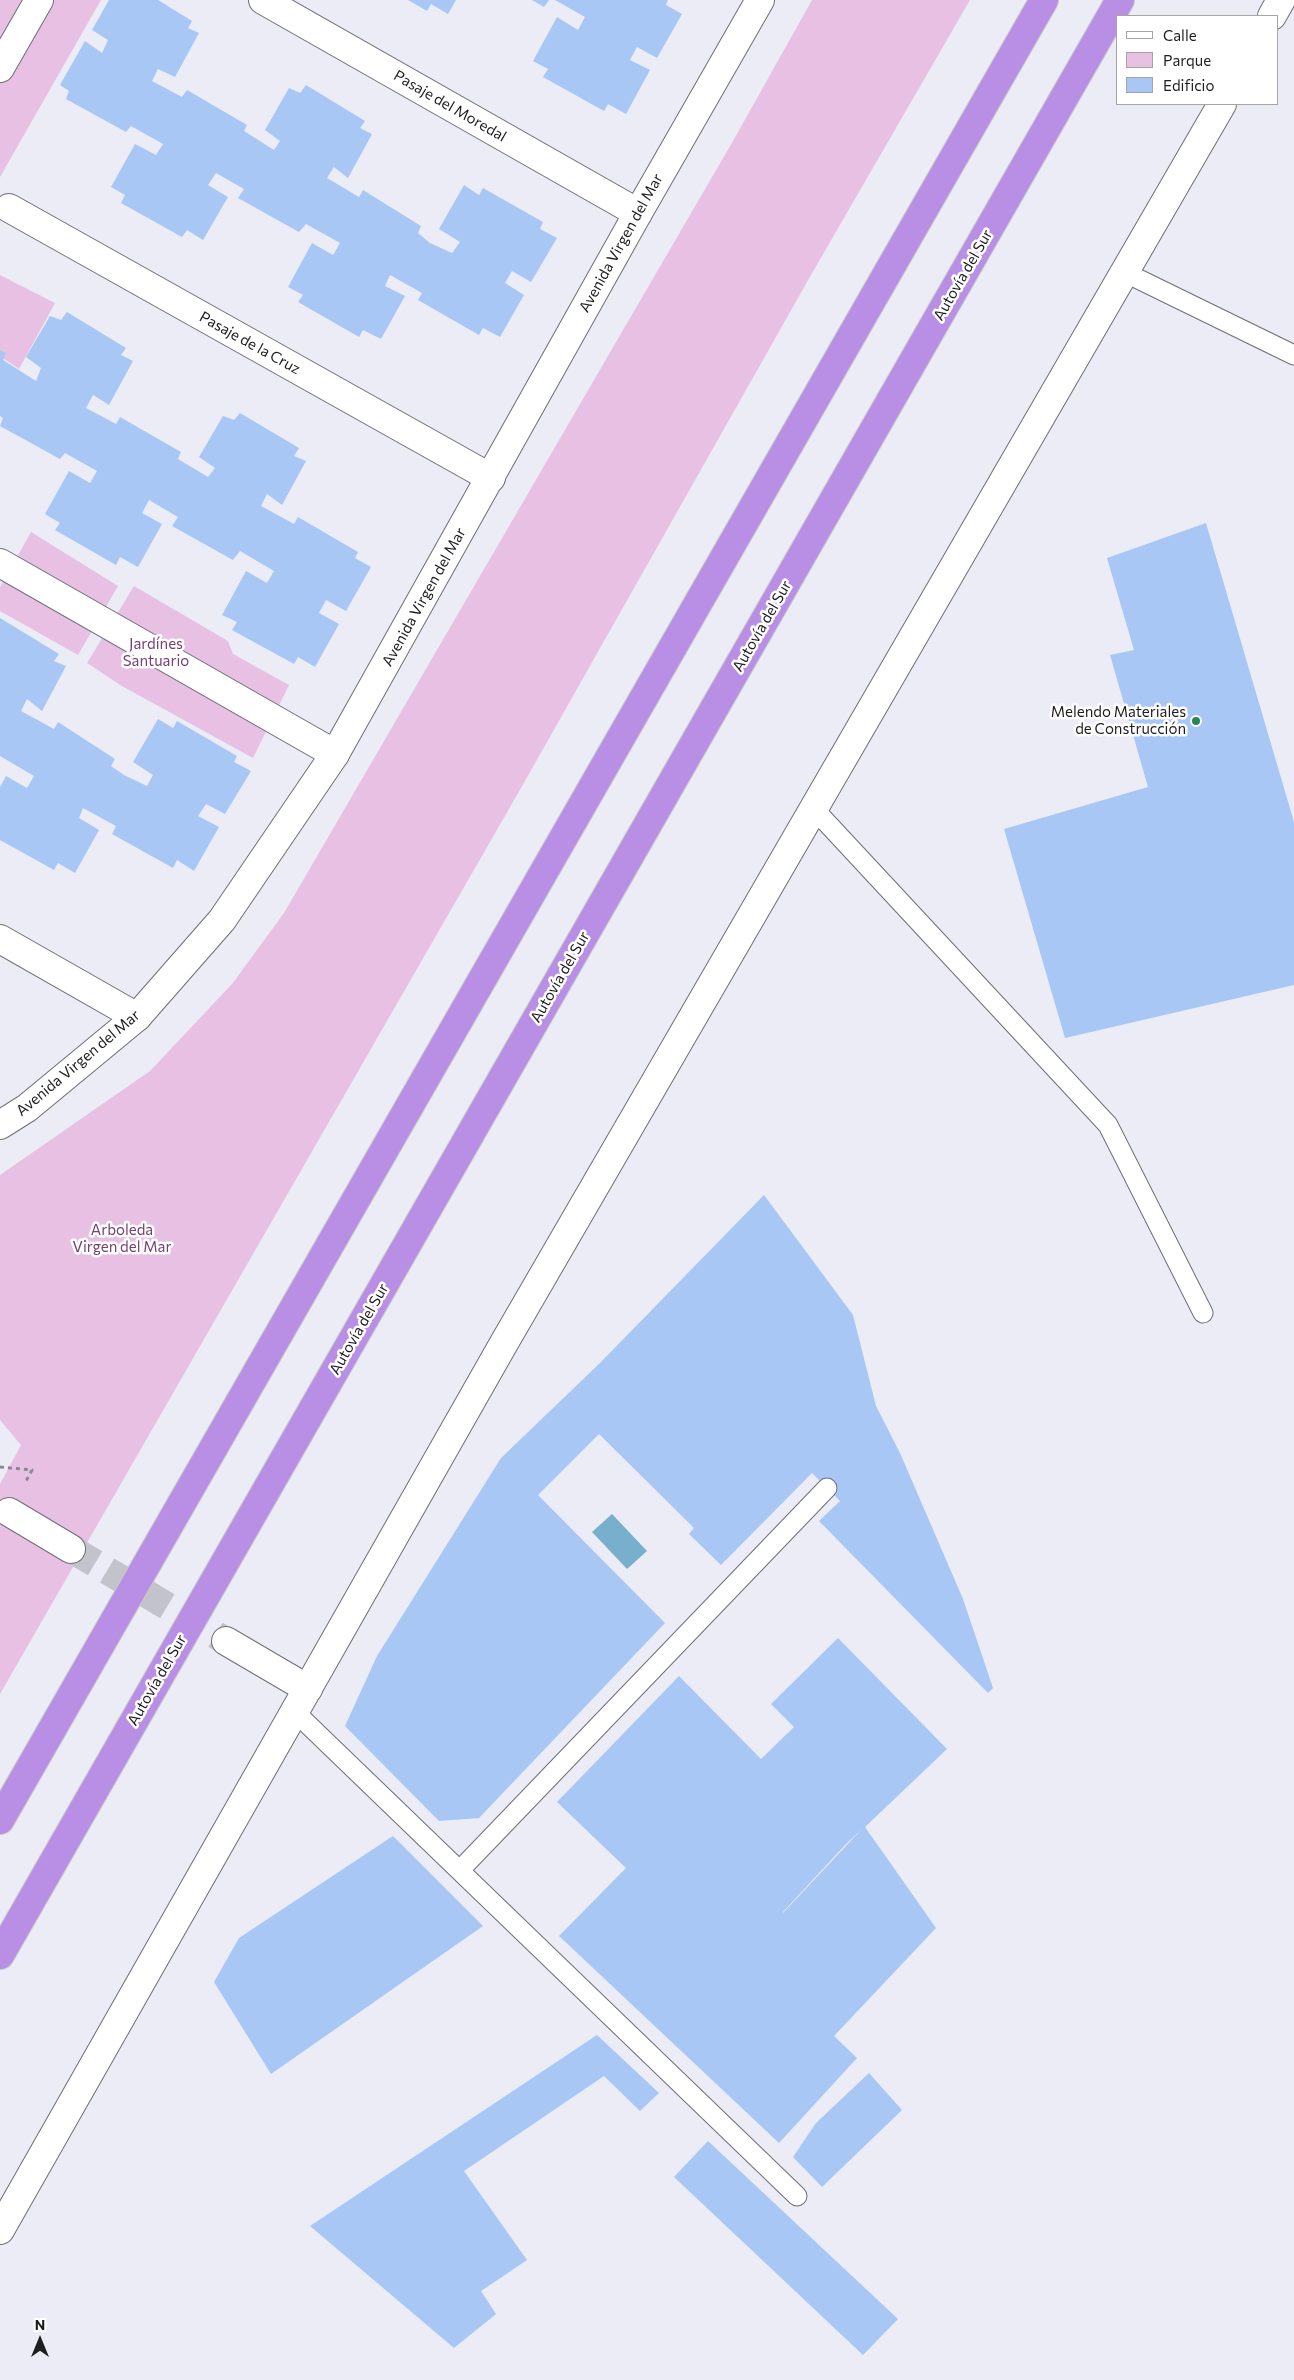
<!DOCTYPE html>
<html>
<head>
<meta charset="utf-8">
<style>
  body { margin:0 }
  #map { position:relative; width:1294px; height:2380px; overflow:hidden; background:#ebecf6; font-family:Commissioner,sans-serif }
  canvas { display:block }
  .legend { position:absolute; left:1116px; top:15px; width:162px; height:90px; box-sizing:border-box; background:#fff; border:1px solid #a5a5a6; margin:0; padding:6px 9px; list-style:none; font-size:15px; color:#1e1e21 }
  .legend li { display:flex; align-items:center; gap:10px; height:25px }
  .legend b { width:25px; border:1px solid #a5a5a6 }
  .north { position:absolute; left:15px; top:2315px; width:50px; height:50px; -webkit-text-stroke:4px #fff; paint-order:stroke; rotate:0deg; font-size:14px; font-weight:700; line-height:20px; text-align:center; color:#1e1e21 }
  .north::after { content:''; display:block; margin:auto; width:18px; height:22px; background:#1e1e21; clip-path:polygon(50% 0,100% 100%,50% 72%,0 100%) }
</style>
</head>
<body>
<div id="map">
<canvas width="1294" height="2380"></canvas>
<ul class="legend">
<li><b style="height:6px;background:#fff"></b>Calle</li>
<li><b style="height:14px;background:#e8c0e3"></b>Parque</li>
<li><b style="height:14px;background:#a8c7f4"></b>Edificio</li>
</ul>
<div class="north">N</div>
</div>
<script>
const context = document.querySelector('canvas').getContext('2d');
context.lineJoin = 'round';
function fillPath(path, color) { context.fillStyle = color; context.fill(path, 'evenodd'); }
const shape = rows => new Path2D(rows.map(r => 'M' + r).join(''));
function strokePath(path, color, width, dash) { context.strokeStyle = color; context.lineWidth = width; context.lineCap = dash ? 'butt' : 'round'; context.setLineDash(dash || []); context.stroke(path); }
function drawText(font, color, halo, rows, align = 'center') {
  context.font = font + ' Commissioner,sans-serif'; context.lineWidth = 5; context.setLineDash([]); context.textBaseline = 'middle'; context.strokeStyle = halo; context.fillStyle = color; for (const [text, x, y, turn = 0] of rows) {
    context.save(); context.translate(x, y); context.rotate((+turn || 0) * Math.PI / 180); context.textAlign = isNaN(turn) ? turn : align; if (halo) context.strokeText(text, 0, 0); context.fillText(text, 0, 0); context.restore();
  }
}
fillPath(shape([
  [0,0,101,0,0,177],
  [812,0,970,0,811,275,521,788,0,1694,0,1484,21,1445,0,1420,0,1175,150,1071,232,984,284,913,733,141],
  [0,275,55,303,19,369,0,356],
  [31,532,118,586,78,655,0,611,0,587],
  [134,586,228,641,233,654,289,685,253,758,120,685,87,663]
]), '#e8c0e3');
fillPath(shape([
  [612,1514,647,1551,627,1569,592,1532]
]), '#78afcd');
fillPath(shape([
  [109,0,158,0,192,21,188,28,199,33,175,77,158,69,152,81,182,97,187,90,247,125,244,131,274,150,280,141,265,130,289,88,300,93,306,85,365,121,360,128,372,134,348,178,334,167,327,178,359,197,363,190,421,226,418,233,430,243,452,253,460,242,439,229,464,185,479,195,483,188,543,222,540,229,557,238,531,282,512,271,505,283,524,295,500,337,483,328,479,335,418,300,422,293,390,275,385,286,405,296,381,339,363,330,359,337,298,302,303,295,288,287,312,243,333,255,340,243,306,224,299,232,238,198,244,189,216,173,208,185,228,197,203,240,187,230,182,237,121,203,125,195,111,187,135,144,156,155,163,144,131,126,126,132,66,99,69,91,60,85,85,41,102,53,108,40,92,30],
  [408,0,456,0,448,14,431,4,427,11],
  [532,0,549,0,544,7],
  [555,0,668,0,666,5,682,14,657,58,637,47,630,60,650,70,626,114,608,104,604,111,543,77,548,69,533,61,557,17,578,30,585,17],
  [67,312,126,348,121,355,133,361,109,405,93,395,86,408,116,424,120,417,181,452,178,459,208,477,215,468,199,457,223,416,234,420,240,413,299,448,294,456,306,461,282,505,267,494,261,506,294,524,298,517,358,552,355,558,371,567,346,611,326,600,319,613,339,624,315,667,298,657,294,664,232,630,237,622,222,615,246,571,267,583,274,571,240,551,233,560,172,526,178,517,149,500,142,513,162,524,138,567,120,557,116,565,55,530,60,523,45,514,69,471,90,483,97,471,65,453,60,459,0,426,3,418,0,416,0,350,6,353,3,360,36,381,41,368,26,357,50,316,61,320],
  [1206,523,1294,822,1294,985,1065,1038,1004,829,1148,787,1110,655,1134,650,1107,558],
  [0,618,59,654,54,661,66,666,42,711,27,699,21,711,54,729,58,722,115,759,111,766,124,775,147,786,153,775,133,762,158,719,173,728,177,721,237,756,234,762,251,771,225,814,206,804,198,816,219,827,194,871,177,860,173,868,112,834,116,826,83,808,79,818,99,830,75,873,58,863,54,870,0,840,0,787,6,776,27,788,34,776,0,756],
  [764,1195,853,1315,876,1406,900,1453,963,1599,993,1688,988,1693,819,1521,840,1501,812,1473,721,1565,689,1534,694,1528,599,1434,538,1495,665,1623,479,1818,439,1821,345,1726,377,1656,501,1458,600,1363],
  [838,1638,947,1749,865,1827,936,1928,834,2036,857,2058,779,2143,559,1936,626,1868,557,1802,679,1676,761,1759,794,1727,771,1704],
  [861,1830,783,1913,783,1912,846,1844],
  [393,1836,483,1926,271,2074,214,1982,239,1938],
  [597,2035,659,2093,640,2111,604,2076,464,2171,527,2260,481,2291,496,2314,454,2348,310,2226],
  [869,2073,902,2110,822,2187,793,2157,816,2123],
  [708,2141,898,2319,863,2355,674,2177]
]), '#a8c7f4');
strokePath(shape([
  [71,1549,226,1641]
]), '#c2c3cb', 28, [28, 14]);
const lane = shape([
  [1126,273,1294,355],
  [814,809,1108,1125,1203,1313],
  [295,1712,797,2196],
  [460,1870,827,1488]
]);
const street = shape([
  [263,0,638,213],
  [0,68,39,0],
  [9,208,491,478],
  [0,563,335,754],
  [0,939,137,1017],
  [9,1512,71,1549],
  [226,1641,308,1689]
]);
const secondary = shape([
  [1272,16,1281,0],
  [0,1125,27,1108,137,1017,222,920,335,754,638,213,760,0],
  [0,2230,504,1343,1222,104]
]);
const highway = shape([
  [0,1820,1044,0],
  [0,1955,1120,0]
]);
strokePath(lane, '#6e6e77', 21);
strokePath(street, '#6e6e77', 30);
strokePath(secondary, '#6e6e77', 30);
strokePath(highway, '#c9c9ca', 30);
strokePath(shape([
  [0,1467,32,1470,25,1483]
]), '#898a90', 3, [4, 4]);
strokePath(lane, '#fff', 19);
strokePath(street, '#fff', 28);
strokePath(secondary, '#fff', 28);
strokePath(highway, '#b88fe4', 28);
for (const [x, y, r, color] of [
  [1196,721,5,"#298459"]
]) { const dot = new Path2D(); dot.arc(x, y, r, 0, 2 * Math.PI); context.fillStyle = color; context.fill(dot); strokePath(dot, '#fff', 2); }
drawText('15px', '#1e1e21', '#fff', [
  ["Pasaje del Moredal",450,106,30],
  ["Avenida Virgen del Mar",621,243,-61],
  ["Autovía del Sur",963,275,-60],
  ["Pasaje de la Cruz",250,343,29],
  ["Avenida Virgen del Mar",424,597,-61],
  ["Autovía del Sur",762,626,-60],
  ["Autovía del Sur",560,977,-60],
  ["Avenida Virgen del Mar",78,1063,-40],
  ["Autovía del Sur",359,1329,-60],
  ["Autovía del Sur",157,1680,-60]
]);
drawText('15px', '#764072', '#fff', [
  ["Jardínes",156,644],
  ["Santuario",156,661],
  ["Arboleda",122,1230],
  ["Virgen del Mar",122,1247]
]);
drawText('15px', '#1e1e21', '#fff', [
  ["Melendo Materiales",1186,712],
  ["de Construcción",1186,729]
], 'right');
</script>
</body>
</html>
